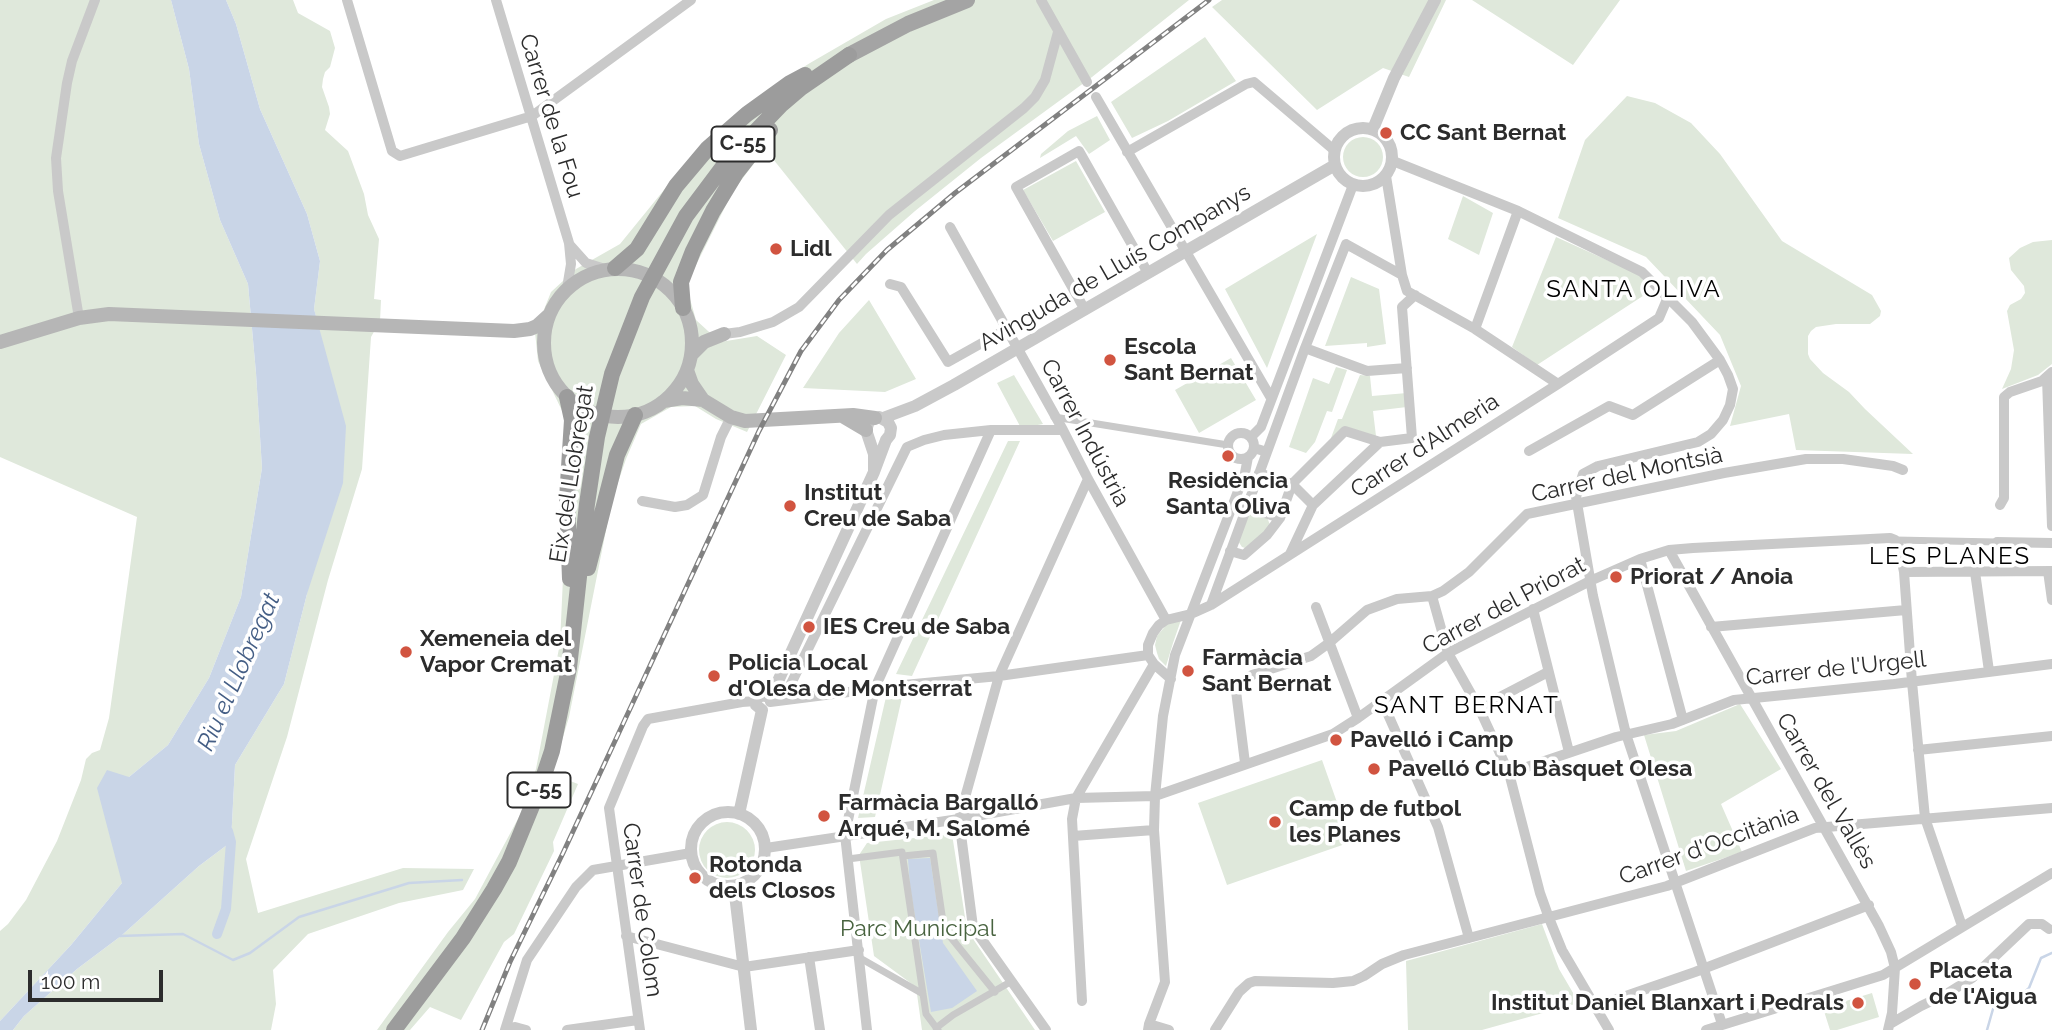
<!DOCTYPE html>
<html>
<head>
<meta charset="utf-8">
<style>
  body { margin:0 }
  #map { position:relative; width:2052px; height:1030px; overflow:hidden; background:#fff; font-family:Raleway,sans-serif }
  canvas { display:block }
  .scale { position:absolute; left:28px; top:970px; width:135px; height:32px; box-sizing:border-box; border:4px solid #2c2c2c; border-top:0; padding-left:9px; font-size:21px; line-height:24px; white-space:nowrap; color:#2c2c2c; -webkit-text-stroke:5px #fff; paint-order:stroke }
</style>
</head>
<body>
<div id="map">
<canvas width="2052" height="1030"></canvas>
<div class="scale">100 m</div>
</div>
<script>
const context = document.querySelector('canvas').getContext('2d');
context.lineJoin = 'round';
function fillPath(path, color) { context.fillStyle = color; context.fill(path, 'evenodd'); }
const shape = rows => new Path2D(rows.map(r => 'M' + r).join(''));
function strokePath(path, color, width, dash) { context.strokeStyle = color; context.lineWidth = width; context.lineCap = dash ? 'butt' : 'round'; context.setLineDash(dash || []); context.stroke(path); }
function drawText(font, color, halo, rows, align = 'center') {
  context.font = font + ' Raleway,sans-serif'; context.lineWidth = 7; context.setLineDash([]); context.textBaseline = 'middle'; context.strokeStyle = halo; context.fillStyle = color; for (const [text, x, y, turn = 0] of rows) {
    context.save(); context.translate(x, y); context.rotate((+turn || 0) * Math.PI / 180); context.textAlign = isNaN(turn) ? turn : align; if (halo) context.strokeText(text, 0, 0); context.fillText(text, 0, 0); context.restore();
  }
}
fillPath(shape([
  [0,0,171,0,189,69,199,144,220,220,248,284,256,373,262,468,241,597,209,678,168,745,129,777,122,883,71,945,0,1021,0,931,8,924,26,900,57,841,81,780,86,759,92,753,100,750,109,718,137,517,0,457],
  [226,0,293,0,298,13,330,31,335,48,330,67,325,72,323,79,322,87,329,107,330,114,325,130,348,151,364,194,368,215,379,239,374,299,381,300,380,321,371,337,362,469,328,580,287,737,246,859,258,913,403,868,474,869,463,890,399,903,308,934,273,970,276,1004,271,1030,13,1030,24,1016,77,969,121,936,199,866,231,842,235,765,284,684,307,594,326,357,314,309,320,261,307,214,260,109,236,24],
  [934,0,1189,0,1092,77,981,158,915,211,866,254,857,264,765,149,733,191,686,285,696,320,720,342,757,336,786,355,747,432,716,419,695,406,671,407,641,424,626,459,612,500,569,717,552,774,578,784,553,842,554,851,514,934,504,942,461,1020,430,1007,410,1030,377,1030,448,932,475,899,520,815,536,769,560,643,563,578,567,421,538,361,535,332,551,292,576,269,620,244,694,153,767,90,810,63,886,19],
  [1222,0,1446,0,1409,77,1383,68,1317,110,1212,7],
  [1472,0,1620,0,1573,65],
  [1205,37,1236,81,1168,121,1132,138,1111,102],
  [1627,96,1655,103,1691,123,1720,154,1782,241,1872,295,1881,311,1880,316,1870,324,1836,324,1816,327,1811,331,1808,336,1808,354,1810,359,1823,373,1849,392,1865,409,1913,454,1796,450,1789,414,1730,426,1741,386,1720,335,1646,257,1558,218,1585,140],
  [1097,116,1110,140,1089,154,1076,136,1040,158,1041,154,1068,131],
  '1343 157a20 20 0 1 1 40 0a20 20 0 1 1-40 0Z',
  [1076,161,1105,212,1053,241,1023,190],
  [1463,196,1493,213,1479,255,1448,239],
  [1317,234,1267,368,1225,289],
  [1556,237,1640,275,1649,292,1537,365,1512,347],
  [2052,240,2052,364,2038,375,2002,389,2011,369,2014,350,2007,311,2010,305,2021,299,2025,293,2024,286,2011,270,2009,258,2020,248,2033,242],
  [1351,277,1379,289,1386,344,1367,347,1367,343,1325,346],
  [869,300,916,379,885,392,803,388,839,333],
  [1231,358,1256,400,1199,433,1175,390],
  [1336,367,1347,370,1332,412,1327,411,1315,442,1306,453,1289,447,1313,378,1329,384],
  [1014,375,1043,424,1021,428,997,383],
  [1360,375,1370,376,1372,396,1407,393,1407,407,1373,411,1376,436,1344,429,1333,440,1331,438,1338,419,1342,419],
  [1008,441,1020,441,912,676,896,674],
  [1249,511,1267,517,1270,525,1258,539,1245,548,1242,547,1238,541],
  [1181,620,1173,643,1166,666,1159,659,1157,653,1155,645,1157,636,1167,624],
  [903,693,875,817,858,818,886,697],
  [1740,704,1781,769,1721,804,1742,852,1686,871,1644,735,1676,731],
  [1322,760,1351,842,1227,885,1198,803],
  '699 850a28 28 0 1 1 56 0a28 28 0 1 1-56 0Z',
  [952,834,967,930,1035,1030,922,1030,916,987,874,956,859,855,867,843],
  [1542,924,1559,969,1579,1003,1482,1030,1408,1030,1406,961],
  [1872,993,1879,1017,1837,1030,1830,1030,1823,1008]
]), '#dfe8db');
fillPath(shape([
  [171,0,226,0,236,24,260,109,307,214,320,261,314,309,346,426,343,483,307,594,284,684,235,765,231,842,199,866,121,936,77,969,24,1016,13,1030,0,1030,0,1021,71,945,122,883,97,788,107,770,129,777,168,745,209,678,241,597,262,468,256,373,248,284,220,220,199,144,189,69],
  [930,858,943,943,977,991,952,1008,931,1012,910,886,908,859]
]), '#c9d5e7');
strokePath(shape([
  [119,936,183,934,233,960,250,953,299,917,409,883,462,880],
  [1987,1030,1993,1009,1999,1002,2022,994,2029,988,2041,958,2052,953]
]), '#c9d5e7', 2.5);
strokePath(shape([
  [217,934,226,909,231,842,228,831]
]), '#c9d5e7', 10);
strokePath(shape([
  [1054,417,1228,445],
  [1895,540,1997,542],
  [903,856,933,853,944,929,995,992],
  [848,859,902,852,926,1014,938,1030],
  [860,958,923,994],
  [936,1028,953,1015,1012,981]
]), '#c9c9c9', 7);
strokePath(shape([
  [347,0,392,151,400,156,532,116,691,0],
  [496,0,569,243,571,264,567,288],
  [1041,0,1087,82],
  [1096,97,1271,398],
  [1127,152,1246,84,1254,82,1334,150],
  [1393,161,1518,211,1642,272,1692,322,1720,360,1728,375,1733,389,1730,405,1723,420,1711,434,1698,442,1598,466,1583,474,1576,497,1593,596,1626,734,1722,1024],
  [1386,176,1402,275,1407,291,1475,329,1558,384],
  [950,227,1063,430,1088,479,1166,620],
  [569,244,586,263,605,269],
  [890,284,901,287,948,362,1007,329],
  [1085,310,1016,187,1079,151,1148,273],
  [79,318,58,191,56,158,67,83,72,61,95,0],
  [1475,329,1518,211],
  [724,334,740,332,773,322,799,307,889,215,1024,108,1035,97,1045,80,1058,32],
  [1305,348,1367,371,1407,368],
  [2047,378,2052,526],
  '1228 446a13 13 0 1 1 26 0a13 13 0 1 1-26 0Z',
  [1251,437,1261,427,1353,185],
  [1529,451,1609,406,1633,415,1720,360],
  [1267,452,1305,348,1346,244,1402,275],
  [1259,473,1292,484,1313,505],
  [642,501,675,507,687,505,703,495,721,437,731,417],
  [2000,505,2004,498,2004,397,2010,392,2042,381,2052,372],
  [1247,507,1280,518],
  [1997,542,2052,543],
  [1669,550,1879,926,1891,952,1895,968,1892,1013,1888,1030],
  [1230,551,1244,555,1267,535,1280,518,1292,484,1345,431,1380,442],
  [1290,554,1313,505,1380,442,1412,438,1402,307,1415,295],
  [1640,559,1683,720],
  [2048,571,2052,600],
  [1904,572,2052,571],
  [1975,572,1989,671],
  [1432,596,1448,653,1479,708,1509,773,1540,893,1549,918,1562,950,1609,1030],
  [1211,605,1267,452,1254,448],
  [1316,607,1358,718],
  [1533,609,1569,752],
  [1711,627,1906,610],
  [1171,679,1154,664,1148,655,1148,645,1153,633,1159,625,1166,620,1191,614,1211,605,1558,384,1659,318,1668,297],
  [783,700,907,447,924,440,944,435,991,430,1063,430],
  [1382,701,1438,827,1469,938],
  [770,702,904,685,999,676,1148,655],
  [1479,708,1548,672],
  [1918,750,2052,736],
  [1245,763,1236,691,1252,675,1311,656,1329,643,1367,610,1397,599,1432,596,1443,591,1469,572,1527,514,1724,473,1806,459,1843,459,1893,466,1903,470],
  [1509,773,1616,737,1672,724,1734,700,1894,684,2052,664],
  [1073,836,1154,830],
  [766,848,959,819,1076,798,1155,796,1333,734,1358,718,1448,653,1590,581,1640,559,1669,550,1693,548,1890,538,1895,540,1899,546,1904,572,1912,682,1925,818,1962,926],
  [626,936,744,967,859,950],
  [809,957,820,1030],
  [1082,1001,1072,819,1076,798,1154,664],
  [1597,1006,1695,972,1869,905],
  [1149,1024,1169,1030],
  [1890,1024,1921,1006,1948,993,1972,978,2029,924,2042,924,2049,929],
  [505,1030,527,960,576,887,593,870,691,853],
  [507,1030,515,1027,526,1030],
  [567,1030,638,1020],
  [640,1030,609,808,643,726,648,719,742,702,756,701],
  [867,1030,845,835,875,688,991,430],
  [1046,1030,973,927,959,819,999,676,1088,479],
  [1148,1030,1149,1024,1165,982,1154,830,1155,796,1163,716,1175,655,1245,473,1248,457],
  [1215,1030,1239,992,1249,983,1255,981,1333,983,1353,981,1364,976,1382,964,1404,955,1667,886,1815,828,2052,808],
  [1706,1030,1883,975,2052,873]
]), '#c9c9c9', 10);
strokePath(shape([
  '1334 157a29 29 0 1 1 58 0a29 29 0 1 1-58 0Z',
  [1373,129,1394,78,1435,0],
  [883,418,915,406,954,385,1335,165],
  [769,697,773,692,874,472,886,440,890,435,891,428,888,422,879,417,869,421,866,430,874,454,874,472],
  [762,710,756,705,756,699,762,695,769,697],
  '691 849a37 37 0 1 1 74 0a37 37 0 1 1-74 0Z',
  [739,814,762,710],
  [734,886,751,1030]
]), '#c9c9c9', 12);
strokePath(shape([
  '544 343a74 74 0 1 1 148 0a74 74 0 1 1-148 0Z',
  [0,342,79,318,109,314,514,331,530,329,537,326,548,316],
  [691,355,704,342,724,334],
  [687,370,692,384,703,400],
  [664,401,682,398,703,400,731,417,745,421,853,415,875,418],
  [844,417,866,430]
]), '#b6b6b6', 14);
strokePath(shape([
  [849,55,908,24,967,0]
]), '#a4a4a4', 16);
strokePath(shape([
  [615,268,637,249,676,186,708,148,747,114,790,83,805,75],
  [683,308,681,282,693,251,713,211,736,173,770,130],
  [567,397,572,420,567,499,570,579],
  [588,568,617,455,635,415],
  [394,1030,463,938,494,889,509,862,541,784,552,751,569,668,587,504,597,437,612,374,642,297,686,216,728,160,781,105,801,88,849,55]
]), '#9c9c9c', 16);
const rail = shape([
  [482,1030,510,962,563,853,759,431,801,351,839,300,887,250,955,193,1209,0]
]);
strokePath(rail, '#818181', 5);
strokePath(rail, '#fff', 2.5, [8]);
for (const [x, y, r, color] of [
  [1386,133,7,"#d15440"],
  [776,249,7,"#d15440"],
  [1110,360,7,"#d15440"],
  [1228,456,7,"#d15440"],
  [790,506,7,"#d15440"],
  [1616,577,7,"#d15440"],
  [809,627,7,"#d15440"],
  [406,652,7,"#d15440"],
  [1188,671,7,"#d15440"],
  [714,676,7,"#d15440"],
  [1336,740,7,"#d15440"],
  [1374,769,7,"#d15440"],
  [824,816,7,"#d15440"],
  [1275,822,7,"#d15440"],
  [695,878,7,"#d15440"],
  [1915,984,7,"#d15440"],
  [1858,1003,7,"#d15440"]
]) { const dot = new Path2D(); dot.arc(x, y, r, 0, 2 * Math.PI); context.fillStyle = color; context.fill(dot); strokePath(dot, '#fff', 2.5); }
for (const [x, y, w] of [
  [743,144,63],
  [539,790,63]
]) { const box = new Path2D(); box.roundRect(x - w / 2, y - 17.5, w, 35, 5); context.fillStyle = '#fff'; context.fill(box); strokePath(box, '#2c2c2c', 2); }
drawText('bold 21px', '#2c2c2c', null, [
  ["C-55",743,144],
  ["C-55",539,790]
]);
drawText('23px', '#2c2c2c', '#fff', [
  ["Carrer de la Fou",551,116,73],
  ["Avinguda de Lluís Companys",1115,268,-30],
  ["Carrer Indústria",1085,433,62],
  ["Carrer d'Almeria",1425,446,-33],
  ["Eix del Llobregat",572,474,-81],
  ["Carrer del Montsià",1627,475,-12],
  ["Carrer del Priorat",1504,606,-28],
  ["Carrer de l'Urgell",1836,669,-6],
  ["Carrer del Vallès",1826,791,60],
  ["Carrer d'Occitània",1709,846,-20],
  ["Carrer de Colom",642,910,82]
]);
drawText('bold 23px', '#2c2c2c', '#fff', [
  ["CC Sant Bernat",1400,133],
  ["Lidl",790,249],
  ["Escola",1124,347],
  ["Sant Bernat",1124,373],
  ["Residència",1228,481,"center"],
  ["Santa Oliva",1228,507,"center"],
  ["Institut",804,493],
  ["Creu de Saba",804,519],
  ["Priorat / Anoia",1630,577],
  ["IES Creu de Saba",823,627],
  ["Xemeneia del",420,639],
  ["Vapor Cremat",420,665],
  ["Farmàcia",1202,658],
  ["Sant Bernat",1202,684],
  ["Policia Local",728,663],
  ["d'Olesa de Montserrat",728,689],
  ["Pavelló i Camp",1350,740],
  ["Pavelló Club Bàsquet Olesa",1388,769],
  ["Farmàcia Bargalló",838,803],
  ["Arqué, M. Salomé",838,829],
  ["Camp de futbol",1289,809],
  ["les Planes",1289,835],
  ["Rotonda",709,865],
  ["dels Closos",709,891],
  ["Placeta",1929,971],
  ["de l'Aigua",1929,997],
  ["Institut Daniel Blanxart i Pedrals",1844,1003,"right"]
], 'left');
drawText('23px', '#48633f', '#fff', [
  ["Parc Municipal",918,929]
]);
context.letterSpacing = '2px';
drawText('24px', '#000', '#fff', [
  ["SANTA OLIVA",1634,290],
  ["LES PLANES",1950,557],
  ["SANT BERNAT",1467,706]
]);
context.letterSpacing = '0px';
drawText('italic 24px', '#445e85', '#fff', [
  ["Riu el Llobregat",239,672,-66]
]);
</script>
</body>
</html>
